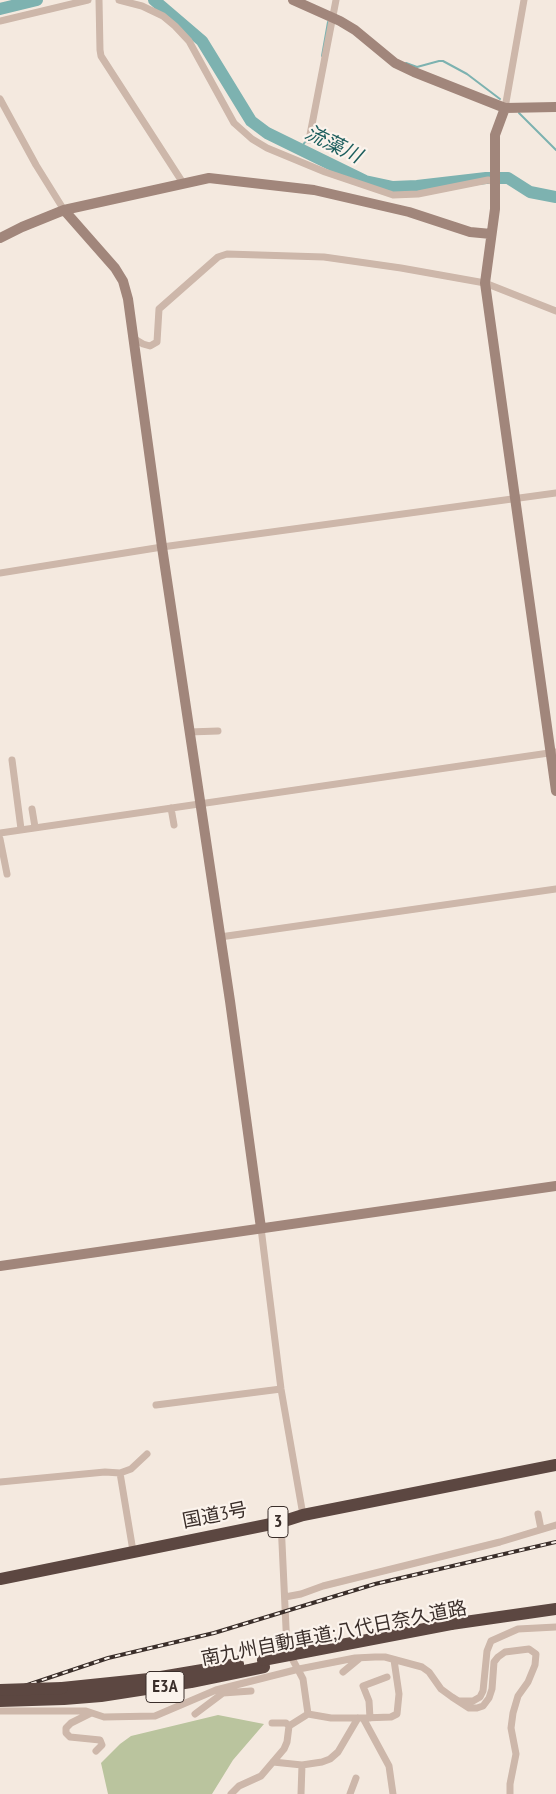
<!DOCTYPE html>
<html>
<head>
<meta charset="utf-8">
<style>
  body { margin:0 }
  canvas { display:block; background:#f4e9df }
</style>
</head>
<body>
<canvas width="556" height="1794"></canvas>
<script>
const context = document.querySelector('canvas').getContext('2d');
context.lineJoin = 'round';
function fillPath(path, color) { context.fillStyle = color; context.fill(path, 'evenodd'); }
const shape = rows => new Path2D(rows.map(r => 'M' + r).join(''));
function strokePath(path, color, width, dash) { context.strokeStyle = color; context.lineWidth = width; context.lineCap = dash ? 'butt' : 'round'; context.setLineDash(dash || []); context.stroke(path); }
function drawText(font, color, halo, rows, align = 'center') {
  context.font = font + ' "PT Sans Narrow","Noto Sans JP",sans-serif'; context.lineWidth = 4.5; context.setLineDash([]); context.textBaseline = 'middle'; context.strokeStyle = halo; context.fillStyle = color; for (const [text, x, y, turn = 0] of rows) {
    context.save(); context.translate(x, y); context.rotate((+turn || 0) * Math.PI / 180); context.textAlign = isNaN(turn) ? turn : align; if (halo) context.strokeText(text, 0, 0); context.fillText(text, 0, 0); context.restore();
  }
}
fillPath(shape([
  [218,1715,264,1724,233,1760,212,1794,108,1794,101,1763,120,1744,131,1736]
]), '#bac49e');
strokePath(shape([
  [322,56,328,22],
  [406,63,417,67,439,61,443,61,467,74,500,99],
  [519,113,556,150],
  [298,147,303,145,305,142]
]), '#7db2b0', 2);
strokePath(shape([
  [154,0,202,41,251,121,267,133,365,181,393,187,417,186,486,178,508,178,530,192,556,197],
  [0,9,37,0]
]), '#7db2b0', 12);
strokePath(shape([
  [99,0,100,50,101,56,183,183],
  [119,0,142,6,163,16,175,26,189,41,234,123,252,139,267,148,325,172,393,195,418,194,488,180,496,182],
  [0,21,88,0],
  [0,99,36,165,64,210],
  [505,108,524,0],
  [309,140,336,0],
  [133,338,143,344,150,346,157,342,159,309,218,257,227,254,324,257,401,268,485,283,556,311],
  [0,573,162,547,556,493],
  [189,732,218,731],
  [12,760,21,829],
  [171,808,174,825],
  [32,809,35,827],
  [0,833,556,752],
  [0,839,7,874],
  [220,937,556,889],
  [261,1228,281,1389,303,1515],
  [156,1405,281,1389],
  [120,1473,133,1551],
  [0,1482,105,1472,120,1473,131,1469,147,1454],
  [538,1514,541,1529],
  [281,1522,287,1649,303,1679,308,1714],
  [285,1597,301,1594,323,1586,500,1542,556,1525],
  [343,1672,360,1658],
  [224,1688,223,1693,251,1691],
  [460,1701,473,1701,480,1697,483,1691,487,1651,491,1641,518,1629,556,1627],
  [0,1711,86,1711,104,1717,155,1716,216,1690,299,1669,355,1658,375,1657,385,1657,422,1667,429,1672,441,1689,452,1697,469,1708,477,1708,483,1706,489,1698,492,1689,494,1662,498,1657,505,1652,529,1649,536,1654,535,1665,528,1682,518,1696,513,1713,511,1728,516,1754,510,1784,510,1794],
  [91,1713,71,1723,66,1728,66,1733,70,1737,100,1740,102,1745,96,1751],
  [195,1714,223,1693],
  [308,1714,331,1718,363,1718,389,1766,393,1794],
  [363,1718,391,1717,397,1714,399,1694,394,1660],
  [370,1718,369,1701,363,1686,387,1677],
  [272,1723,286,1723,289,1726],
  [273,1762,302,1765,322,1762,330,1759,338,1752,358,1718],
  [231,1794,239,1786,261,1776,284,1749,287,1742,289,1726,308,1714],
  [301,1794,302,1765],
  [350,1794,356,1778]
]), '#cdb7aa', 7);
strokePath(shape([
  [293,0,340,21,355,30,395,63,414,72,505,108,556,107],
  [505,108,495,135,495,209,485,283,556,791],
  [64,210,115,268,123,281,128,299,162,547,230,1001,261,1228],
  [0,238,22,227,64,210,209,178,314,190,409,212,470,232,491,234],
  [0,1266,556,1186]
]), '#a1867b', 10);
strokePath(shape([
  [0,1579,281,1522,303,1515,556,1465],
  [451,1624,556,1609],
  [62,1688,149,1679,238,1664],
  [0,1701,64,1699,101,1696,191,1682,264,1667]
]), '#5c4741', 12);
const rail = shape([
  [0,1694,108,1658,214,1633,375,1584,556,1542]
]);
strokePath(rail, '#3a2e2a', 4);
strokePath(rail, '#fbf3ec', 2, [5.5]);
strokePath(shape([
  [263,1660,451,1624],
  [0,1690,62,1688]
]), '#5c4741', 12);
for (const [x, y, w] of [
  [278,1522,20],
  [165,1687,38]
]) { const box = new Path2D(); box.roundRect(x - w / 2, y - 15.5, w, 31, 4); context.fillStyle = '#fbf3ec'; context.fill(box); strokePath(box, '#3a2e2a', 1); }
drawText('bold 18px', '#3a2e2a', null, [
  ["3",278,1522],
  ["E3A",165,1687]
]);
drawText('19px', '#3a2e2a', '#fbf3ec', [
  ["国道3号",215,1516,-11],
  ["南九州自動車道;八代日奈久道路",334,1634,-11]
]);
drawText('italic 20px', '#1d5e5d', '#fbf3ec', [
  ["流藻川",333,145,26]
]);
</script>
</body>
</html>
